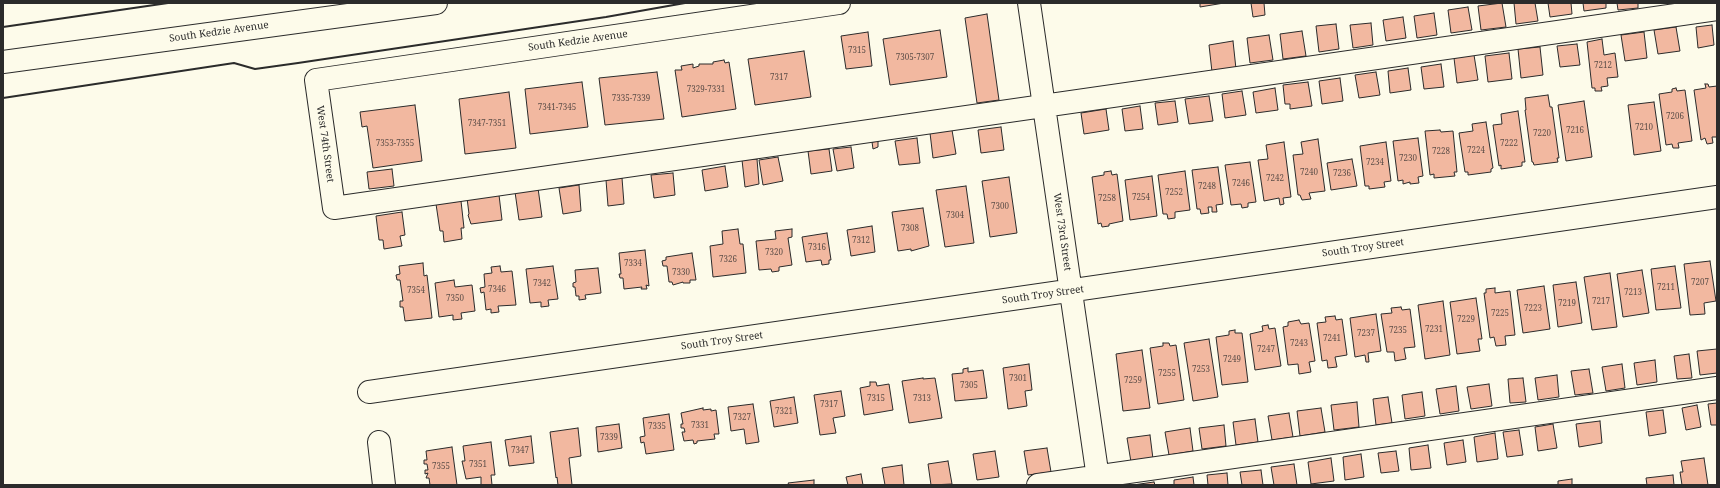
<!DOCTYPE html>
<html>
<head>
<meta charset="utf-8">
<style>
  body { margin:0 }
  #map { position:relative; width:1720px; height:488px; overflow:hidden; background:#fdfbea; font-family:"Noto Serif",serif }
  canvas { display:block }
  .frame { position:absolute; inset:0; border:4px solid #2b2b2b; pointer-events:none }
</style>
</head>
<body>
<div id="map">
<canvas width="1720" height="488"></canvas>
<div class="frame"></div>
</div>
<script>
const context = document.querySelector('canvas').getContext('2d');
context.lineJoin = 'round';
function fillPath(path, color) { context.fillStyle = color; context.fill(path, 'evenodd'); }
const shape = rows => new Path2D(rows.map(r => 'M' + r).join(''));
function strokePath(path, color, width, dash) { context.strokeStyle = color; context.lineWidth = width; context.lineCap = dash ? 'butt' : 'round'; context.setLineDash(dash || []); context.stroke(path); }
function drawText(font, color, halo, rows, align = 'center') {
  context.font = font + ' "Noto Serif",serif'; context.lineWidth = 3; context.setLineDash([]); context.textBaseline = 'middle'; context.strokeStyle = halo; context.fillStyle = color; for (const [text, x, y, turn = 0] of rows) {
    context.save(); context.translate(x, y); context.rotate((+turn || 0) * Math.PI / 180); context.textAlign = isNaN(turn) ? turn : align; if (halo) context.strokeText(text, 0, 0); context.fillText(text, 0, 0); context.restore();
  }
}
const building = shape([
  [1200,3,1224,3,1200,7,1200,3],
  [1251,3,1264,3,1265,15,1253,17,1251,3],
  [1502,3,1506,27,1481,30,1478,6,1502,3],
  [1514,3,1535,3,1538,21,1516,24,1514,3],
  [1548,3,1571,3,1572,14,1550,17,1548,3],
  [1583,3,1606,3,1606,8,1584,11,1583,3],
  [1617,3,1638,3,1638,8,1618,10,1617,3],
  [1468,7,1472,30,1451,33,1448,10,1468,7],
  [1434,13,1437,35,1417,38,1414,16,1434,13],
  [987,14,999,100,977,103,965,18,987,14],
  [1403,17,1406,38,1386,41,1383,20,1403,17],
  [1371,23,1373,45,1353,48,1350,25,1371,23],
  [1336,24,1339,49,1319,52,1316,26,1336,24],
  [1712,25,1714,45,1698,48,1696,27,1712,25],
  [1676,27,1680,51,1658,54,1654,30,1676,27],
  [940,30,947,77,890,85,883,39,940,30],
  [1302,31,1306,56,1283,59,1280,34,1302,31],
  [868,32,872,66,846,69,841,36,868,32],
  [1644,32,1647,58,1625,61,1621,35,1644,32],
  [1269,35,1273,60,1250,63,1247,38,1269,35],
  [1602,39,1604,55,1615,53,1618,77,1607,78,1608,86,1601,87,1602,91,1595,91,1595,88,1592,88,1587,42,1602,39],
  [1233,41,1236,69,1212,72,1209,45,1233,41],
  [1577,44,1580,65,1560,67,1557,46,1577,44],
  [1540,47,1543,75,1521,78,1518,49,1540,47],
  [804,51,811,97,755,105,748,59,804,51],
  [1509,53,1512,79,1488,82,1485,56,1509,53],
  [1474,55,1478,80,1457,83,1454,58,1474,55],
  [724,60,725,63,729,62,736,109,682,117,675,70,682,70,681,66,693,64,693,68,699,66,699,64,713,64,713,62,724,60],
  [1441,64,1444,87,1424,89,1421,67,1441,64],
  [1408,68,1411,90,1390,93,1388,71,1408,68],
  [657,72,664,119,605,125,599,78,657,72],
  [1376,72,1380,95,1359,98,1355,75,1376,72],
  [1340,78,1343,101,1322,104,1319,81,1340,78],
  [582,82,588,127,530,134,525,89,582,82],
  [1308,82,1312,106,1290,109,1290,104,1285,104,1283,85,1308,82],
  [1705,84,1708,84,1709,87,1717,86,1717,137,1712,137,1713,143,1707,144,1705,138,1701,140,1694,90,1706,88,1705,84],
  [1275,88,1278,110,1256,113,1253,92,1275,88],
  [1676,88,1677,91,1685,90,1692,141,1678,143,1679,148,1673,148,1672,144,1666,145,1659,94,1672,92,1672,89,1676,88],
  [1242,91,1246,115,1225,118,1222,94,1242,91],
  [509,92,516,148,465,154,459,99,509,92],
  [1548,95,1550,107,1552,107,1559,158,1557,158,1558,162,1534,165,1533,162,1532,162,1525,110,1526,110,1525,98,1548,95],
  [1209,96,1213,121,1189,124,1185,99,1209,96],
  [1175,101,1178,122,1158,125,1155,103,1175,101],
  [1584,101,1592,157,1566,161,1558,105,1584,101],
  [1654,102,1661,151,1634,155,1628,105,1654,102],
  [415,105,422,161,373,168,367,126,362,127,360,112,415,105],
  [1140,106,1143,129,1125,131,1122,109,1140,106],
  [1106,109,1109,130,1084,134,1081,113,1106,109],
  [1518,111,1525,162,1522,162,1522,166,1501,169,1501,165,1499,166,1493,125,1502,124,1501,114,1518,111],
  [1486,122,1493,168,1491,169,1491,172,1468,175,1468,172,1465,172,1459,133,1473,131,1472,124,1486,122],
  [1001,127,1004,150,981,153,978,130,1001,127],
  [952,130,956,154,933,158,930,133,952,130],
  [1440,130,1441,132,1453,131,1457,172,1454,172,1455,176,1434,178,1434,174,1430,175,1425,131,1440,130],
  [917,138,920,163,899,165,895,141,917,138],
  [1418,138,1423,176,1418,177,1419,183,1410,184,1410,182,1403,184,1403,180,1398,181,1393,141,1418,138],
  [1318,139,1325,191,1309,193,1311,199,1302,200,1300,195,1298,195,1293,155,1303,154,1301,142,1318,139],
  [878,141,878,147,873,149,872,142,878,141],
  [1284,142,1291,197,1283,198,1284,204,1280,205,1279,198,1264,201,1258,160,1268,159,1266,145,1284,142],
  [1386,142,1391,181,1384,182,1385,187,1369,189,1369,186,1365,186,1360,146,1386,142],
  [851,147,854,168,837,171,833,149,851,147],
  [829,149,832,171,811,174,808,151,829,149],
  [778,157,783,181,763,185,759,160,778,157],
  [757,159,759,184,745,187,742,160,757,159],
  [1352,159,1357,186,1331,190,1327,163,1352,159],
  [1250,162,1256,202,1248,203,1248,207,1242,208,1241,204,1231,205,1225,165,1250,162],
  [725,166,728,187,705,191,702,170,725,166],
  [1218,167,1223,204,1216,205,1217,212,1212,212,1212,207,1208,207,1209,213,1201,214,1200,209,1197,209,1192,170,1218,167],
  [392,169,394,186,369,189,367,172,392,169],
  [1111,171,1112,175,1117,174,1123,221,1109,224,1109,226,1102,227,1101,223,1098,224,1092,177,1104,175,1104,172,1111,171],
  [1185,171,1190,210,1175,212,1175,218,1168,219,1167,214,1163,214,1158,175,1185,171],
  [673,173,675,195,654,198,651,175,673,173],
  [1152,176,1157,216,1130,220,1125,180,1152,176],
  [1009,177,1017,233,990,237,982,181,1009,177],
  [622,178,624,204,608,206,606,180,622,178],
  [579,185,581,211,563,214,559,188,579,185],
  [966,186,974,243,945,247,936,190,966,186],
  [538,188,542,217,519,220,515,192,538,188],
  [499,195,502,220,471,224,468,215,469,214,467,198,499,195],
  [461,201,464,228,461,228,462,239,444,242,443,231,440,231,436,204,461,201],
  [923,208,929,246,911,251,911,249,898,251,892,212,923,208],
  [402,212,405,235,400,236,402,246,384,249,383,240,379,240,376,216,402,212],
  [872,226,875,252,851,256,847,230,872,226],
  [738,229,740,244,743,244,746,273,713,277,710,246,723,244,722,231,738,229],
  [792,229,792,237,788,238,792,265,779,267,779,271,772,272,771,269,759,270,756,241,776,239,775,231,792,229],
  [827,233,831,260,829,260,829,264,822,265,821,260,806,262,802,237,827,233],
  [645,250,649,286,646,285,647,289,641,289,642,287,624,289,623,278,620,278,619,274,621,274,619,253,645,250],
  [692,253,696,280,690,280,690,283,683,283,683,282,673,285,672,282,669,282,667,266,663,266,662,261,666,260,666,257,692,253],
  [1710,261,1716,301,1704,303,1705,314,1690,315,1684,264,1710,261],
  [423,263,424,276,427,275,432,318,405,321,403,307,400,307,400,301,403,301,400,280,397,280,396,275,400,274,399,266,423,263],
  [500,266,501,272,512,271,516,305,498,306,499,312,491,313,491,309,486,310,484,292,481,293,480,288,485,287,484,274,492,273,491,267,500,266],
  [553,266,558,299,548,300,549,306,541,307,541,302,530,303,526,269,553,266],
  [1675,266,1681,308,1656,310,1651,269,1675,266],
  [598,268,601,293,585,295,586,299,579,300,579,296,576,296,575,287,573,287,573,283,576,282,575,270,598,268],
  [1642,270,1649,313,1623,317,1617,274,1642,270],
  [1610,273,1617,327,1592,330,1584,277,1610,273],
  [454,280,455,287,472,285,475,311,461,313,462,319,453,320,453,315,439,317,435,283,454,280],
  [1576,282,1582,323,1558,327,1553,285,1576,282],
  [1544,286,1550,329,1523,333,1517,290,1544,286],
  [1495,288,1495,293,1510,291,1515,335,1505,336,1506,345,1496,346,1494,337,1490,338,1484,293,1486,293,1486,289,1495,288],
  [1476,298,1482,339,1478,339,1480,351,1457,354,1450,302,1476,298],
  [1443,301,1450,355,1425,359,1418,305,1443,301],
  [1401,307,1402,310,1410,309,1415,347,1404,348,1406,359,1395,361,1394,352,1387,352,1381,314,1392,313,1391,308,1401,307],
  [1376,314,1381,351,1368,353,1369,362,1366,362,1365,355,1355,357,1350,318,1376,314],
  [1335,316,1336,320,1342,319,1347,355,1335,357,1337,367,1328,368,1327,360,1322,361,1317,323,1326,322,1325,317,1335,316],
  [1299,320,1301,324,1309,323,1315,361,1309,362,1311,372,1299,374,1298,364,1288,365,1283,327,1288,326,1288,322,1299,320],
  [1268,325,1269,329,1275,328,1281,366,1255,370,1250,334,1263,331,1262,326,1268,325],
  [1235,330,1235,333,1242,333,1248,382,1222,385,1216,337,1229,335,1229,331,1235,330],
  [1209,339,1218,397,1193,401,1184,343,1209,339],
  [1163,343,1169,343,1170,346,1176,345,1184,400,1158,404,1150,348,1163,346,1163,343],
  [1717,349,1717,373,1700,375,1697,351,1717,349],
  [1142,350,1150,408,1123,411,1116,354,1142,350],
  [1689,354,1692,378,1677,379,1674,356,1689,354],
  [1655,360,1657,382,1637,385,1634,363,1655,360],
  [1029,364,1032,390,1025,391,1027,406,1008,409,1003,368,1029,364],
  [1622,364,1625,388,1606,391,1602,367,1622,364],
  [968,368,968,372,983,370,987,398,955,401,952,374,963,373,963,369,968,368],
  [1589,369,1593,393,1575,395,1571,371,1589,369],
  [1557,375,1559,397,1538,400,1535,378,1557,375],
  [923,378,923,379,935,378,942,418,909,423,902,381,923,378],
  [1523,378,1526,402,1510,403,1508,379,1523,378],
  [870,382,876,382,877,386,889,384,893,410,864,415,860,388,870,386,870,382],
  [1489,384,1492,406,1471,409,1467,387,1489,384],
  [1456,386,1459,411,1440,414,1436,389,1456,386],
  [841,391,845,416,833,418,836,433,820,435,814,395,841,391],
  [1422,392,1425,416,1405,419,1402,395,1422,392],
  [794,397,798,423,774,427,770,401,794,397],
  [1388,397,1392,423,1376,425,1373,399,1388,397],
  [1357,402,1359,427,1334,430,1331,405,1357,402],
  [1717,403,1717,425,1711,425,1708,404,1717,403],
  [753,404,759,442,746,444,744,429,731,431,728,407,753,404],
  [1697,405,1701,427,1686,430,1682,408,1697,405],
  [703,408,703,410,711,409,711,411,716,410,719,434,714,434,715,439,697,441,697,443,694,444,693,440,684,441,682,432,685,432,684,428,681,428,681,424,683,424,681,413,703,408],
  [1321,408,1325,432,1300,436,1297,411,1321,408],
  [1663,410,1666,433,1649,436,1646,412,1663,410],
  [1289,413,1293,437,1272,440,1268,416,1289,413],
  [669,414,674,450,646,454,644,442,641,443,640,437,645,436,643,418,669,414],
  [1255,419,1258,442,1236,445,1233,422,1255,419],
  [1600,421,1602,443,1579,447,1576,424,1600,421],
  [619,424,622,448,598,452,596,427,619,424],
  [1553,424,1557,448,1538,451,1535,427,1553,424],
  [1224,425,1226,446,1202,449,1199,428,1224,425],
  [578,428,581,456,569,458,572,485,558,485,557,477,556,478,550,432,578,428],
  [1190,428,1193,451,1169,455,1165,432,1190,428],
  [1519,430,1523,455,1507,457,1503,432,1519,430],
  [1495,433,1498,459,1477,462,1474,437,1495,433],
  [1150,435,1153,459,1131,462,1127,438,1150,435],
  [531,436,534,463,509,466,505,440,531,436],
  [1463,440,1466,462,1447,465,1444,443,1463,440],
  [491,442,495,475,491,475,492,485,481,485,481,477,466,479,462,461,465,461,463,446,491,442],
  [1428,445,1431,468,1411,470,1409,448,1428,445],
  [452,447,457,485,430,485,429,478,426,478,428,473,425,474,425,470,428,470,427,464,424,464,424,460,427,460,426,451,452,447],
  [1047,448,1051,472,1028,475,1024,451,1047,448],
  [995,451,999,477,977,480,973,454,995,451],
  [1396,451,1399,471,1381,473,1378,453,1396,451],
  [1361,454,1364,477,1345,480,1343,457,1361,454],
  [1331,458,1334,481,1311,484,1308,462,1331,458],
  [1704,458,1708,485,1682,485,1680,472,1683,472,1681,461,1704,458],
  [948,461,952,484,931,485,928,464,948,461],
  [1294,464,1297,485,1274,485,1271,467,1294,464],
  [902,465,904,485,885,485,882,468,902,465],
  [1261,470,1263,485,1242,485,1240,472,1261,470],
  [1227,473,1228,485,1208,485,1207,475,1227,473],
  [861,474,863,485,848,485,846,477,861,474],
  [1673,475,1674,485,1647,485,1646,478,1673,475],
  [1193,477,1194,485,1174,485,1174,480,1193,477],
  [1572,479,1572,485,1558,485,1558,481,1572,479],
  [814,480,814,485,789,485,788,483,814,480],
  [1154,482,1155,485,1133,485,1154,482]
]);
fillPath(building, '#f2b8a0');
strokePath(building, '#2b2b2b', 1);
const minor = shape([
  [839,3,316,80,334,208,1717,9],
  [1029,3,1099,485],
  [369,392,1717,197],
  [379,442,384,485],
  [1038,485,1717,388]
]);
const major = shape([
  [3,62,436,3]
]);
strokePath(minor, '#2b2b2b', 24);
strokePath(major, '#2b2b2b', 24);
strokePath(minor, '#fdfbea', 22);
strokePath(major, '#fdfbea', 22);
strokePath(shape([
  [3,27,168,3],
  [3,98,234,63,255,69,298,63,606,17,685,3]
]), '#2b2b2b', 2);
drawText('8px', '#5d4e48', null, [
  ["7315",857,51],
  ["7305-7307",915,58],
  ["7212",1603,66],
  ["7317",779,78],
  ["7329-7331",706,90],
  ["7335-7339",631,99],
  ["7341-7345",557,108],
  ["7206",1675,117],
  ["7347-7351",487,124],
  ["7210",1644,128],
  ["7216",1575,131],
  ["7220",1542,134],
  ["7353-7355",395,144],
  ["7222",1509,144],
  ["7224",1476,151],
  ["7228",1441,152],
  ["7230",1408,159],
  ["7234",1375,163],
  ["7240",1309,173],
  ["7236",1342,174],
  ["7242",1275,179],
  ["7246",1241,184],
  ["7248",1207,187],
  ["7252",1174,193],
  ["7254",1141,198],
  ["7258",1107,199],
  ["7300",1000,207],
  ["7304",955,216],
  ["7308",910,229],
  ["7312",861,241],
  ["7316",817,248],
  ["7320",774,253],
  ["7326",728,260],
  ["7334",633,264],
  ["7330",681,273],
  ["7207",1700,283],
  ["7342",542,284],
  ["7211",1666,288],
  ["7346",497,290],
  ["7354",416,291],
  ["7213",1633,293],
  ["7350",455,299],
  ["7217",1601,302],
  ["7219",1567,304],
  ["7223",1533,309],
  ["7225",1500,314],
  ["7229",1466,320],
  ["7231",1434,330],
  ["7235",1398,331],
  ["7237",1366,334],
  ["7241",1332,339],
  ["7243",1299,344],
  ["7247",1266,350],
  ["7249",1232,360],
  ["7253",1201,370],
  ["7255",1167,374],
  ["7301",1018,379],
  ["7259",1133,381],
  ["7305",969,386],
  ["7315",876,399],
  ["7313",922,399],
  ["7317",829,405],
  ["7321",784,412],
  ["7327",742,418],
  ["7331",700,426],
  ["7335",657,427],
  ["7339",609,438],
  ["7347",520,451],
  ["7351",478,465],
  ["7355",441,467]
]);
drawText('10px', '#2b2b2b', '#fdfbea', [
  ["South Kedzie Avenue",219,32,-8],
  ["South Kedzie Avenue",578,41,-8],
  ["West 74th Street",325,144,82],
  ["West 73rd Street",1062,232,82],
  ["South Troy Street",1363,248,-8],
  ["South Troy Street",1043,295,-8],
  ["South Troy Street",722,341,-8]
]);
</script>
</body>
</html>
